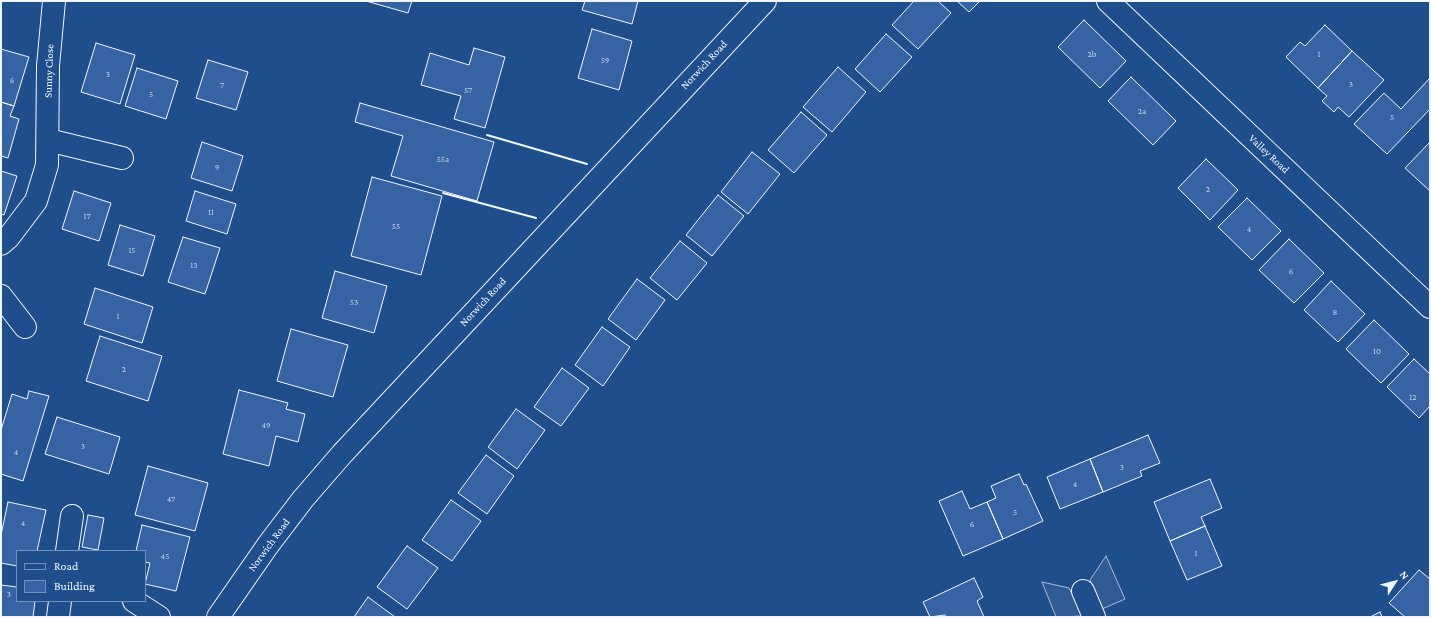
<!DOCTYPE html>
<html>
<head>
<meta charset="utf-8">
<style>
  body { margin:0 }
  #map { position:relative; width:1431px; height:618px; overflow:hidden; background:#1f4e8c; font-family:"Crimson Pro",serif }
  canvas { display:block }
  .frame { position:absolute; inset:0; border:2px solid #f2f6ff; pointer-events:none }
  .legend { position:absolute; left:16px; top:550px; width:130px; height:52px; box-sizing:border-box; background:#1f4e8c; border:1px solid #7391ba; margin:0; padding:5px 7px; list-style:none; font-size:12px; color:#f2f6ff }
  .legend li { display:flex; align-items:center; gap:8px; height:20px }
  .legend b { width:20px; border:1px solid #7391ba }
  .north { position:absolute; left:1375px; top:562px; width:40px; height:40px; -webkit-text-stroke:3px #1f4e8c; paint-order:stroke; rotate:54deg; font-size:11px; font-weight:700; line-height:16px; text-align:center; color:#f2f6ff }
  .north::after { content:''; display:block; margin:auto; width:14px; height:18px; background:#f2f6ff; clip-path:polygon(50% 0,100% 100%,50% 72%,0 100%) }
</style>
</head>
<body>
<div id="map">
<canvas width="1431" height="618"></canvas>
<div class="frame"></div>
<ul class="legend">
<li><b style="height:5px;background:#1f4e8c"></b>Road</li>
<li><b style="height:11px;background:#3563a3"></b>Building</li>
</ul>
<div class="north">N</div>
</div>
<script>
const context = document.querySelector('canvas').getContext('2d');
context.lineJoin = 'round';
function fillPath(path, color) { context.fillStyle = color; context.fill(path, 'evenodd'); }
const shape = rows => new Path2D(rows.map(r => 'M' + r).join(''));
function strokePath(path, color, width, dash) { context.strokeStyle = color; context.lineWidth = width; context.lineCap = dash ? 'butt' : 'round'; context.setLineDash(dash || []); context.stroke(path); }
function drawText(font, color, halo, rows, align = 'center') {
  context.font = font + ' "Crimson Pro",serif'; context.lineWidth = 3; context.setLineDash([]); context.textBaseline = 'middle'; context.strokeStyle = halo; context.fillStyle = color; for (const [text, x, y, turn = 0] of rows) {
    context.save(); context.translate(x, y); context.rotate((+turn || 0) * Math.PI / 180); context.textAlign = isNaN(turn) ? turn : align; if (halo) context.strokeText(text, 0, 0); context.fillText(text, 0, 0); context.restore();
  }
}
const built = shape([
  [1106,556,1125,599,1102,609,1090,580,1106,556],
  [1042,582,1069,588,1083,616,1056,617,1042,582]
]);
fillPath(built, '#305b95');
strokePath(built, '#a8bbd7', 1);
const building = shape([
  [366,1,412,1,408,13,366,1],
  [585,1,638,1,632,24,582,10,585,1],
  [914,1,938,1,951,13,918,49,892,25,914,1],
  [957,1,980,1,969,12,957,1],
  [1084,20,1126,61,1100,88,1058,47,1084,20],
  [1325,25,1352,51,1318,88,1286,57,1300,42,1305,46,1325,25],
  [592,29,632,41,619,90,578,78,592,29],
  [886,34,912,57,880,92,855,69,886,34],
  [96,43,135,55,120,104,81,92,96,43],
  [474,48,505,57,485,128,454,119,461,96,421,85,430,53,469,65,474,48],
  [1,49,29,57,14,106,1,102,1,49],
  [1352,51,1384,80,1349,117,1338,107,1334,112,1322,101,1327,96,1318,88,1352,51],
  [208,60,248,72,236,110,196,98,208,60],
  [838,67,866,92,832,132,803,107,838,67],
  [137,68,178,81,166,119,125,106,137,68],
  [1131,77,1176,121,1153,145,1108,101,1131,77],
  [1430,78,1430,109,1387,154,1354,124,1384,93,1401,109,1430,78],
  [1,102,14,106,10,116,19,119,8,158,1,156,1,102],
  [360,103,494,142,477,201,391,176,403,136,355,122,360,103],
  [801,112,827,135,794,173,768,150,801,112],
  [202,142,243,156,232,191,191,178,202,142],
  [1430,142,1430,191,1405,168,1430,142],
  [752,152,780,174,748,214,721,192,752,152],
  [1206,159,1238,190,1210,220,1178,188,1206,159],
  [1,171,17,176,4,215,1,214,1,171],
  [372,177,442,196,421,275,351,256,372,177],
  [74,191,111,203,99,241,62,229,74,191],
  [195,191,236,204,227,234,186,221,195,191],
  [718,195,744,216,712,256,686,235,718,195],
  [1247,198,1281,231,1252,260,1218,227,1247,198],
  [120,225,155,236,143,276,108,265,120,225],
  [183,237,220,248,205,294,168,282,183,237],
  [1289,239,1324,273,1294,303,1259,270,1289,239],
  [680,241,707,263,677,300,650,278,680,241],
  [335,271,387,286,374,333,322,318,335,271],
  [637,279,665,300,636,340,608,319,637,279],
  [1331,281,1365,314,1338,342,1304,310,1331,281],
  [95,288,153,307,142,343,84,324,95,288],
  [1374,320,1409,354,1381,383,1346,349,1374,320],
  [602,327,630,347,603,386,575,365,602,327],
  [291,329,348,345,333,397,277,381,291,329],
  [100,336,162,356,148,401,86,381,100,336],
  [1414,359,1430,374,1430,406,1419,418,1387,387,1414,359],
  [562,368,589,388,561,426,534,407,562,368],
  [239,390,288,403,286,409,305,414,298,442,276,436,269,466,223,454,239,390],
  [29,391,49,396,23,481,1,474,1,430,12,394,27,399,29,391],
  [516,409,545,430,517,469,488,447,516,409],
  [57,417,120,437,109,474,45,454,57,417],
  [1148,435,1160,463,1140,471,1142,476,1103,492,1090,459,1148,435],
  [486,455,514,476,487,514,458,493,486,455],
  [1090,459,1103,492,1060,509,1047,477,1090,459],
  [148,466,208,483,195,531,135,515,148,466],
  [1019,474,1024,485,1026,484,1043,521,1003,539,987,502,996,498,991,486,1019,474],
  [1210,479,1222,508,1201,517,1205,526,1170,541,1154,502,1210,479],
  [962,491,970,509,987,502,1003,539,963,556,939,501,962,491],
  [451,500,481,521,452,561,422,540,451,500],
  [8,502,46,510,37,551,17,551,17,566,1,563,1,535,8,502],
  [88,515,104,518,98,550,82,547,88,515],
  [142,525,190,537,176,591,145,584,150,563,145,562,145,551,136,551,142,525],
  [1205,526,1222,566,1187,580,1170,541,1205,526],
  [407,546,438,568,407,609,377,587,407,546],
  [1419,570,1430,579,1430,617,1405,617,1389,603,1419,570],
  [974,578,983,597,977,601,984,617,946,617,945,615,930,617,923,602,974,578],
  [1,585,17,587,17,601,35,601,33,617,1,617,1,585],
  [368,597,395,617,354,617,368,597],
  [1380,612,1382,617,1370,617,1380,612]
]);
fillPath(building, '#3563a3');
strokePath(building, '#f2f6ff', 1);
const street = shape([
  [1108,1,1430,307],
  [48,140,122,158],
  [1,244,8,238,36,201,47,165,48,66,54,1],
  [1,296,25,327],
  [67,551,72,516],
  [1083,591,1094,617],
  [134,601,159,617],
  [58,617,60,601]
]);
const secondary = shape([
  [218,617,268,545,303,499,342,454,765,1]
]);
strokePath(street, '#f2f6ff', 24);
strokePath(secondary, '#f2f6ff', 24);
strokePath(street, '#1f4e8c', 22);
strokePath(secondary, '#1f4e8c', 22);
strokePath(shape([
  [487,135,587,164],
  [443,193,536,218]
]), '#f2f6ff', 2);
drawText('9px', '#c3d1e8', null, [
  ["2b",1092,54],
  ["1",1319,54],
  ["59",605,60],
  ["3",108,74],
  ["6",12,80],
  ["3",1351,84],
  ["7",222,85],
  ["57",468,90],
  ["5",151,94],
  ["2a",1142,111],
  ["5",1392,117],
  ["55a",443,159],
  ["9",217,167],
  ["2",1208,189],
  ["11",211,212],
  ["17",87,216],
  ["55",396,226],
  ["4",1249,229],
  ["15",132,250],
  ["13",194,265],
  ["6",1291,271],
  ["53",354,302],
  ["8",1335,312],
  ["1",118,316],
  ["10",1377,351],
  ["2",124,369],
  ["12",1413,397],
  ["49",266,425],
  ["3",83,446],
  ["4",16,452],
  ["3",1122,467],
  ["4",1075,484],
  ["47",171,499],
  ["5",1015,512],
  ["4",23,523],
  ["6",972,524],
  ["1",1196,553],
  ["45",165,556],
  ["3",9,594]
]);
drawText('11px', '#f2f6ff', '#1f4e8c', [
  ["Norwich Road",704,65,-47],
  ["Sunny Close",49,71,-88],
  ["Valley Road",1269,154,43],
  ["Norwich Road",483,302,-47],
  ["Norwich Road",269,545,-54]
]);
</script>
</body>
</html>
